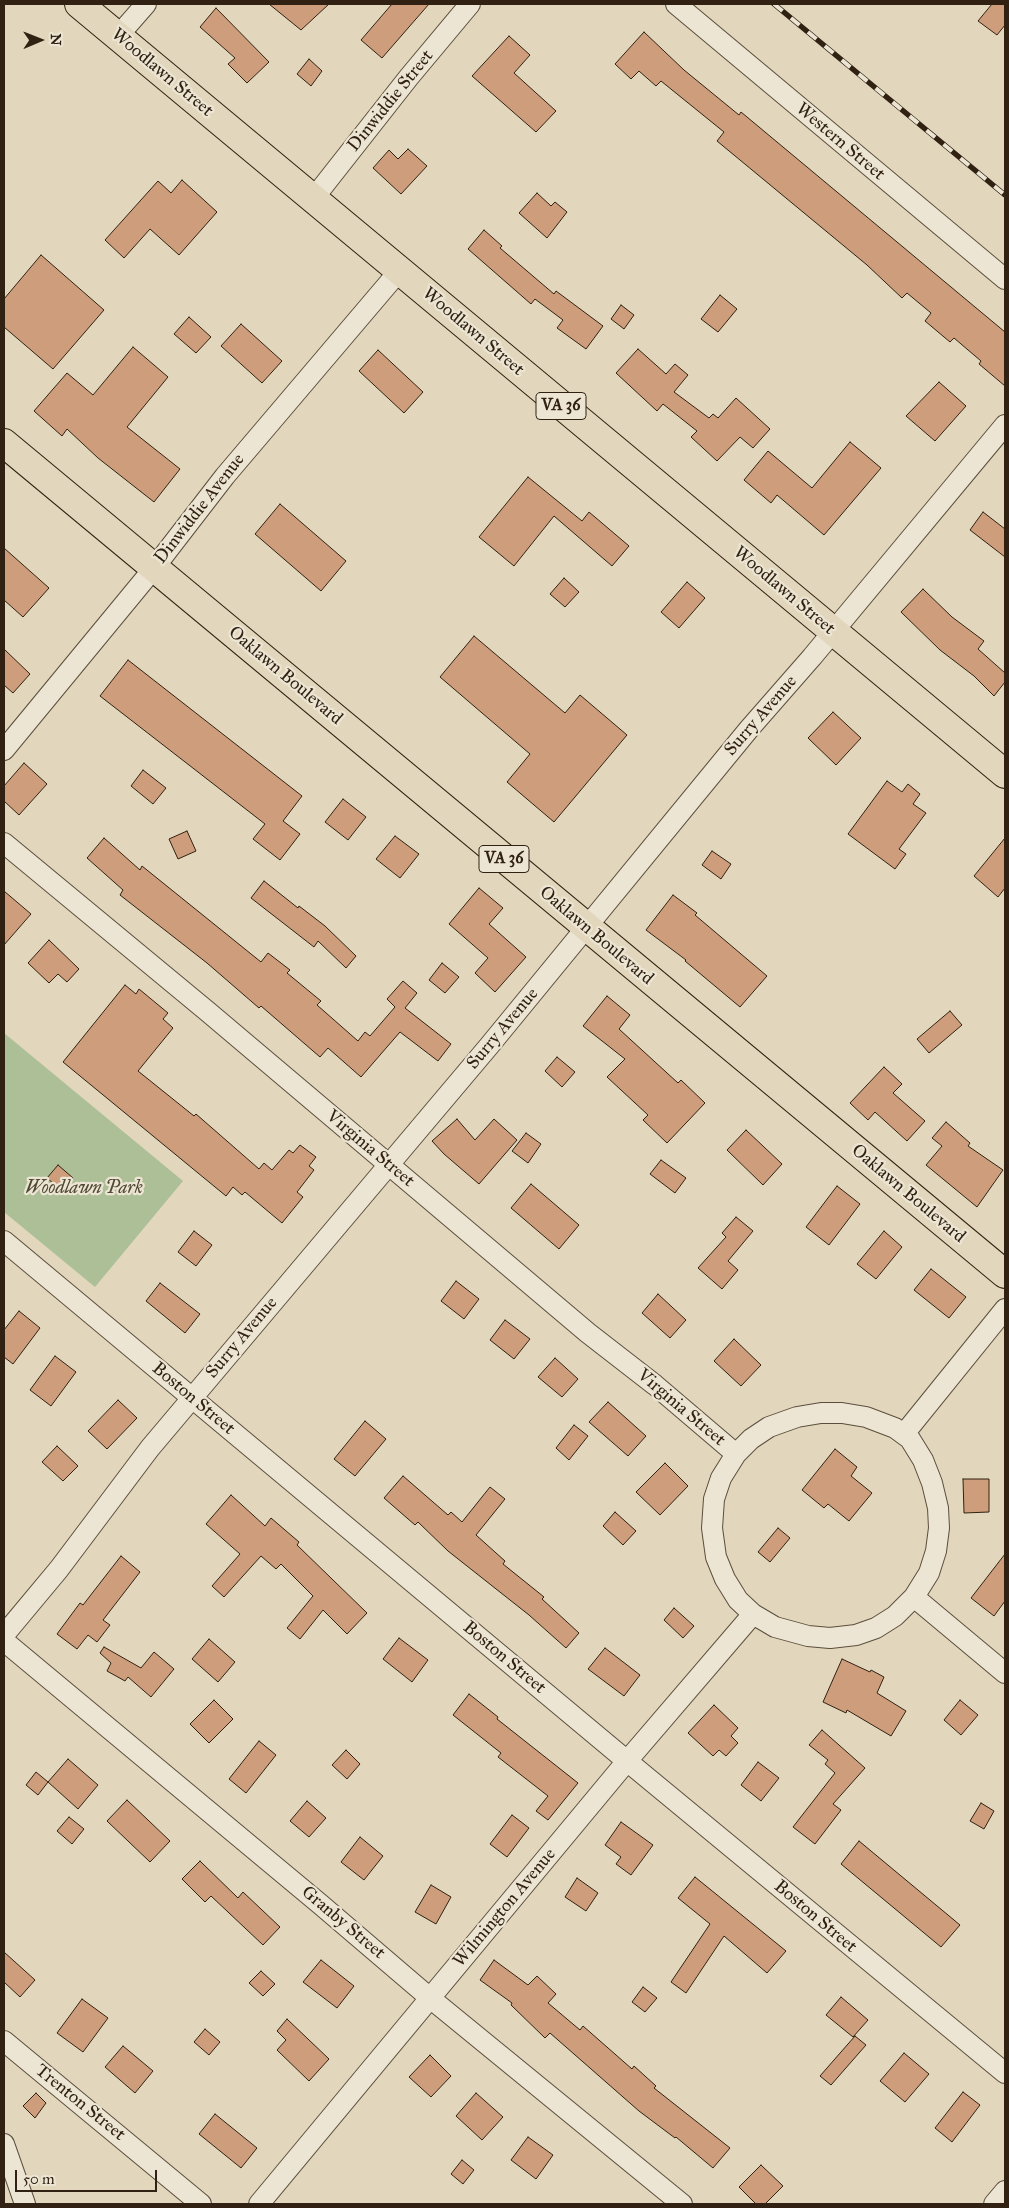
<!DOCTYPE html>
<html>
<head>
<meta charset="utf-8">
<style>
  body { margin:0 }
  #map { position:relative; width:1009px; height:2208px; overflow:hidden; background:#e2d7bc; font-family:"IM FELL Great Primer",serif }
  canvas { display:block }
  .frame { position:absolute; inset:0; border:5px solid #302112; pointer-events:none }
  .north { position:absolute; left:15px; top:15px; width:50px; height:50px; -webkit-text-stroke:4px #ece5d3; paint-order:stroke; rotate:89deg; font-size:14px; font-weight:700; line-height:20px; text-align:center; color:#302112 }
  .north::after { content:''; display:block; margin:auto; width:18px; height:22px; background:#302112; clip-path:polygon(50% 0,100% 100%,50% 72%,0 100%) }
  .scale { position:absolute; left:15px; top:2170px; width:142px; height:22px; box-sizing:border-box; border:2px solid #302112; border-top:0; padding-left:6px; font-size:15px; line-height:18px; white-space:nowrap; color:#302112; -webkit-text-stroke:4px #ece5d3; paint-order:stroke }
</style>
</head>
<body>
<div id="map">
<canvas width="1009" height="2208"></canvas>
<div class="frame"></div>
<div class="north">N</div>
<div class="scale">50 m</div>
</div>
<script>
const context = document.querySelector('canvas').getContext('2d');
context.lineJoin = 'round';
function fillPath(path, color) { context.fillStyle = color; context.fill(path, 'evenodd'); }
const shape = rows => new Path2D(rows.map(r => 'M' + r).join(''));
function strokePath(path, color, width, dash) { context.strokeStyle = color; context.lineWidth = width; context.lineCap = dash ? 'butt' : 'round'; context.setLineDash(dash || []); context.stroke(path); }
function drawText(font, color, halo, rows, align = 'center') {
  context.font = font + ' "IM FELL Great Primer",serif'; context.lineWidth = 4.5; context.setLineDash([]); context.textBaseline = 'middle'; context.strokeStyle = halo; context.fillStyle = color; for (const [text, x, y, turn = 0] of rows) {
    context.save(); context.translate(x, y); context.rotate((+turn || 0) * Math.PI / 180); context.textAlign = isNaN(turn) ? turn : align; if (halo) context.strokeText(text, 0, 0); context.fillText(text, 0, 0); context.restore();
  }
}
fillPath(shape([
  [4,1033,183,1181,95,1287,4,1212]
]), '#adbf96');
const building = shape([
  [269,4,329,4,301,30,269,4],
  [392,4,429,4,382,58,361,40,392,4],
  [992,4,1005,4,1005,25,997,35,978,21,992,4],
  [216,8,269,62,247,83,228,64,235,58,200,27,216,8],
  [644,32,684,70,739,115,741,112,1005,332,1005,386,979,364,981,361,954,338,950,342,925,321,931,313,907,293,902,298,867,265,717,141,724,132,661,81,656,86,639,71,631,79,615,64,644,32],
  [509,36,530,55,514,73,556,111,536,132,472,76,509,36],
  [309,59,322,71,311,86,297,74,309,59],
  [408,149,427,166,401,194,373,168,389,150,398,159,408,149],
  [182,180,217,212,179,255,150,229,124,258,105,240,158,181,171,193,182,180],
  [537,193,551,206,555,202,567,212,547,238,519,213,537,193],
  [484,230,502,246,500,248,554,294,556,291,603,326,586,349,557,328,563,320,535,299,531,304,468,249,484,230],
  [41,255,104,310,53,369,4,327,4,299,41,255],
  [720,295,737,309,718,332,701,319,720,295],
  [621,305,634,315,624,329,611,319,621,305],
  [189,317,211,337,196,353,174,334,189,317],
  [241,324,282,361,262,383,221,346,241,324],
  [133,347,168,377,127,427,180,469,154,502,98,458,67,429,62,436,34,411,67,373,93,395,133,347],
  [638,349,666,374,675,364,688,375,674,392,709,418,713,414,718,418,736,398,770,429,753,448,740,437,717,461,691,437,697,431,663,404,657,411,616,373,638,349],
  [378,350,423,392,404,413,359,371,378,350],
  [939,382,966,406,935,441,906,416,939,382],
  [850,442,881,468,824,535,777,495,771,503,744,480,768,451,812,488,850,442],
  [528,477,582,521,589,512,629,546,612,566,554,516,514,566,479,537,528,477],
  [280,504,346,561,321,591,255,534,280,504],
  [983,512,1005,529,1005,557,970,530,983,512],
  [4,548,49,588,23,617,4,600,4,548],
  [564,578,579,592,565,607,550,594,564,578],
  [687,582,705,598,679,628,661,612,687,582],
  [923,589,952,617,984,641,978,649,1005,673,1005,682,994,696,974,676,940,650,901,612,923,589],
  [474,636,565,713,580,695,627,735,554,822,507,782,530,754,440,677,474,636],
  [4,649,30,674,13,693,4,685,4,649],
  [128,660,302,796,283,821,300,834,280,860,253,839,265,824,100,696,128,660],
  [833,712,861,738,836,765,808,738,833,712],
  [24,763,47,784,19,815,4,801,4,786,24,763],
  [143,770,166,788,153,804,131,786,143,770],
  [887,781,902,792,908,784,920,794,913,804,926,813,899,849,906,854,895,869,848,834,887,781],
  [343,799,366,817,348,840,325,822,343,799],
  [187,831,196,851,178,859,169,839,187,831],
  [395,836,419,854,400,878,376,859,395,836],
  [104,838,140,870,142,866,261,962,268,953,290,970,287,973,321,1001,317,1005,358,1041,365,1032,370,1036,395,1007,387,999,403,981,417,993,405,1008,451,1044,438,1061,400,1032,361,1077,328,1048,320,1057,261,1006,259,1008,207,963,120,895,123,890,87,858,104,838],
  [1005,838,1005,888,998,897,974,876,1005,838],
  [712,851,731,864,721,879,702,865,712,851],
  [264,881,298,908,299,906,325,926,356,956,346,968,318,941,314,947,251,898,264,881],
  [479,888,503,908,489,924,526,957,495,992,475,973,488,958,449,924,479,888],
  [4,891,31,914,4,945,4,891],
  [673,895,697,913,695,915,767,976,740,1007,685,961,686,960,646,930,673,895],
  [49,940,79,969,67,982,58,974,49,983,28,963,49,940],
  [442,963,459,977,445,993,429,980,442,963],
  [125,985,136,994,139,989,168,1013,163,1019,173,1028,138,1071,194,1116,196,1114,259,1169,264,1163,272,1170,289,1150,293,1153,300,1145,316,1157,309,1166,314,1170,297,1192,303,1197,282,1223,245,1192,242,1195,233,1187,226,1196,63,1062,125,985],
  [607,996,630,1015,619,1029,678,1083,681,1080,705,1103,667,1143,643,1120,648,1115,607,1077,625,1059,583,1026,607,996],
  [950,1011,962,1025,929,1053,917,1039,950,1011],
  [557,1057,575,1072,562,1087,545,1071,557,1057],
  [884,1067,902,1084,893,1093,925,1121,907,1141,875,1112,868,1120,850,1103,884,1067],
  [457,1119,475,1140,494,1119,517,1140,479,1184,444,1154,432,1141,457,1119],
  [946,1122,970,1143,968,1146,1003,1170,977,1207,926,1165,942,1146,932,1138,946,1122],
  [746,1130,782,1164,763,1185,727,1150,746,1130],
  [526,1133,541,1144,528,1163,512,1151,526,1133],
  [661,1160,686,1178,675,1193,650,1174,661,1160],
  [58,1165,73,1178,62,1191,47,1178,58,1165],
  [531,1184,579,1225,559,1249,511,1208,531,1184],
  [837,1186,860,1204,829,1245,806,1227,837,1186],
  [736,1217,753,1231,728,1261,738,1270,722,1289,698,1268,726,1237,722,1233,736,1217],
  [194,1231,212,1245,196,1266,178,1252,194,1231],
  [884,1231,902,1247,876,1279,857,1264,884,1231],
  [931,1269,966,1297,949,1318,914,1290,931,1269],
  [456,1281,479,1299,464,1319,441,1301,456,1281],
  [160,1283,200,1314,185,1333,146,1301,160,1283],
  [658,1294,686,1320,670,1338,642,1313,658,1294],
  [19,1311,40,1328,13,1364,4,1357,4,1330,19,1311],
  [505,1320,530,1339,514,1359,490,1340,505,1320],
  [734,1339,761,1365,741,1386,714,1361,734,1339],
  [55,1356,76,1372,51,1406,30,1390,55,1356],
  [555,1358,578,1379,562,1397,538,1377,555,1358],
  [118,1400,137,1418,107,1449,88,1431,118,1400],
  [608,1402,646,1436,628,1456,589,1422,608,1402],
  [365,1421,386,1439,355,1476,334,1459,365,1421],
  [574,1425,588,1436,569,1460,556,1448,574,1425],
  [57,1446,78,1466,63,1481,42,1462,57,1446],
  [835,1449,857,1467,851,1476,872,1493,849,1521,828,1504,824,1508,802,1490,835,1449],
  [665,1463,688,1486,660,1515,636,1492,665,1463],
  [403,1476,448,1515,451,1512,462,1522,490,1487,505,1499,476,1535,505,1561,503,1564,544,1597,542,1599,579,1633,566,1648,529,1615,448,1551,418,1522,415,1525,384,1498,403,1476],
  [963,1479,989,1479,989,1512,964,1513,963,1479],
  [231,1495,265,1526,271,1518,299,1542,297,1545,367,1613,347,1634,323,1610,300,1639,287,1628,313,1596,281,1564,276,1569,261,1556,224,1597,212,1586,240,1554,206,1524,231,1495],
  [615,1512,636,1531,623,1545,603,1526,615,1512],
  [778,1528,790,1538,770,1562,758,1552,778,1528],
  [1005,1554,1005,1601,994,1616,971,1598,1005,1554],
  [121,1556,140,1572,103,1620,110,1625,97,1642,88,1635,77,1649,57,1634,80,1603,83,1605,121,1556],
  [674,1608,694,1626,683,1638,664,1620,674,1608],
  [399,1638,428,1660,412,1682,383,1659,399,1638],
  [209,1639,235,1662,218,1682,192,1659,209,1639],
  [104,1647,141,1668,154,1652,174,1669,151,1697,128,1677,125,1681,107,1671,111,1663,100,1653,104,1647],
  [605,1648,640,1675,624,1696,588,1669,605,1648],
  [842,1659,870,1672,871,1670,884,1677,877,1693,906,1711,891,1736,847,1710,846,1713,823,1702,842,1659],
  [469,1694,498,1717,497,1719,578,1783,548,1820,536,1811,548,1796,498,1757,501,1753,453,1715,469,1694],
  [214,1700,233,1719,209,1743,190,1724,214,1700],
  [960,1700,978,1715,961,1735,944,1720,960,1700],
  [714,1705,738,1728,731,1736,738,1743,726,1756,719,1750,713,1756,688,1733,714,1705],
  [822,1730,865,1768,833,1804,841,1810,815,1844,793,1827,835,1773,825,1764,828,1760,809,1745,822,1730],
  [259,1741,276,1755,246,1793,229,1779,259,1741],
  [346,1750,360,1764,347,1779,332,1765,346,1750],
  [68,1759,98,1785,78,1809,48,1782,38,1795,26,1785,36,1772,48,1782,68,1759],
  [758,1762,779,1778,761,1801,741,1785,758,1762],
  [127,1800,170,1841,150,1862,107,1821,127,1800],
  [307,1801,326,1818,309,1837,290,1821,307,1801],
  [981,1803,994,1811,984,1829,970,1821,981,1803],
  [512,1815,529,1828,507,1857,490,1844,512,1815],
  [69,1817,84,1829,72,1844,57,1831,69,1817],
  [621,1822,653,1845,631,1875,616,1864,621,1857,605,1845,621,1822],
  [360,1837,383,1856,364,1880,341,1862,360,1837],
  [859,1841,960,1925,941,1947,841,1864,859,1841],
  [200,1861,238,1898,243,1892,280,1927,263,1945,211,1896,205,1902,182,1879,200,1861],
  [695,1877,786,1951,767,1973,724,1936,686,1993,671,1982,710,1924,678,1898,695,1877],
  [577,1878,598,1893,586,1911,565,1897,577,1878],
  [431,1885,451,1897,436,1924,415,1912,431,1885],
  [4,1952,35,1980,20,1997,4,1982,4,1952],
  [321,1960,354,1986,337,2008,303,1982,321,1960],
  [494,1960,528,1985,537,1976,556,1994,548,2003,580,2030,583,2026,632,2069,634,2066,656,2086,654,2088,730,2148,713,2168,676,2137,675,2138,639,2111,550,2033,545,2038,511,2005,512,2003,480,1980,494,1960],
  [261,1971,275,1984,263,1996,249,1983,261,1971],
  [643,1987,657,1998,645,2012,632,2002,643,1987],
  [841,1997,868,2020,853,2037,826,2015,841,1997],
  [82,1999,108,2018,83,2052,57,2033,82,1999],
  [287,2019,329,2059,309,2081,277,2050,286,2040,277,2031,287,2019],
  [205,2029,220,2042,209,2055,194,2042,205,2029],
  [855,2036,866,2045,831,2085,820,2076,855,2036],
  [123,2046,153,2071,135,2093,105,2067,123,2046],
  [904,2053,929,2074,905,2102,880,2081,904,2053],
  [430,2055,451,2076,431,2097,409,2077,430,2055],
  [963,2092,980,2105,952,2142,935,2128,963,2092],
  [36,2093,46,2103,35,2118,23,2106,36,2093],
  [476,2093,503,2117,482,2140,456,2116,476,2093],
  [215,2114,257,2148,241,2168,199,2134,215,2114],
  [528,2137,553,2155,536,2179,511,2160,528,2137],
  [462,2160,474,2170,463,2184,451,2174,462,2160],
  [761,2165,783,2186,765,2204,756,2204,739,2187,761,2165]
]);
fillPath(building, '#ce9d7b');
strokePath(building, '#302112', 1);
const minor = shape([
  [676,4,1005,279],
  [118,36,146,4],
  [313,199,409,77,470,4],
  [4,750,154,568,225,476,400,270],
  [4,843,207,1011,588,1333,655,1385,736,1454],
  [4,1241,627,1761,1005,2073],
  [821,1413,842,1413,866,1417,895,1428,910,1439,923,1460,932,1483,938,1508,939,1528,936,1551,929,1573,914,1597,895,1616,876,1628,856,1635,830,1638,808,1636,775,1627,753,1614,738,1600,725,1579,716,1557,712,1528,714,1499,721,1478,736,1454,751,1439,769,1427,797,1417,821,1413],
  [904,1434,1005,1309],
  [914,1597,1005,1673],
  [4,1635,59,1569,150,1448,489,1046,749,729,812,657,1005,425],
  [4,1641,320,1904,430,1998,682,2204],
  [4,2041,201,2204],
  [4,2144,25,2204],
  [259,2204,627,1761,753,1614],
  [994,2204,1005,2191]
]);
const highway = shape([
  [79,4,1005,774],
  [4,443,1005,1274]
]);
strokePath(minor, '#5c4e3c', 22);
strokePath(highway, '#302112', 30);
strokePath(minor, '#ece5d3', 20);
strokePath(highway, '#e2d7bc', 28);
const rail = shape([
  [774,4,1005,195]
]);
strokePath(rail, '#302112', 5.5);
strokePath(rail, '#ece5d3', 4, [11]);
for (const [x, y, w] of [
  [561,406,50],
  [504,859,50]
]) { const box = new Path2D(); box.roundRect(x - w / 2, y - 13.5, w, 27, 4); context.fillStyle = '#ece5d3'; context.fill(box); strokePath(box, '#302112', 1); }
drawText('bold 16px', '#302112', null, [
  ["VA 36",561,406],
  ["VA 36",504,859]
]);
drawText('18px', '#302112', '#ece5d3', [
  ["Woodlawn Street",162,73,40],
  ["Dinwiddie Street",391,101,-51],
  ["Western Street",840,142,40],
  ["Woodlawn Street",473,332,40],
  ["Dinwiddie Avenue",200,509,-52],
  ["Woodlawn Street",784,591,40],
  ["Oaklawn Boulevard",285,676,40],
  ["Surry Avenue",761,716,-49],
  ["Oaklawn Boulevard",596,936,40],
  ["Surry Avenue",503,1029,-50],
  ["Virginia Street",370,1149,40],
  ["Oaklawn Boulevard",908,1194,40],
  ["Surry Avenue",242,1338,-50],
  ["Boston Street",193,1399,40],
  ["Virginia Street",681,1408,40],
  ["Boston Street",504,1658,40],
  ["Wilmington Avenue",505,1908,-50],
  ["Boston Street",815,1917,40],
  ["Granby Street",343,1923,40],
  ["Trenton Street",80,2103,39]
]);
drawText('italic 18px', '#4f4833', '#ece5d3', [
  ["Woodlawn Park",84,1189]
]);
</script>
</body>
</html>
